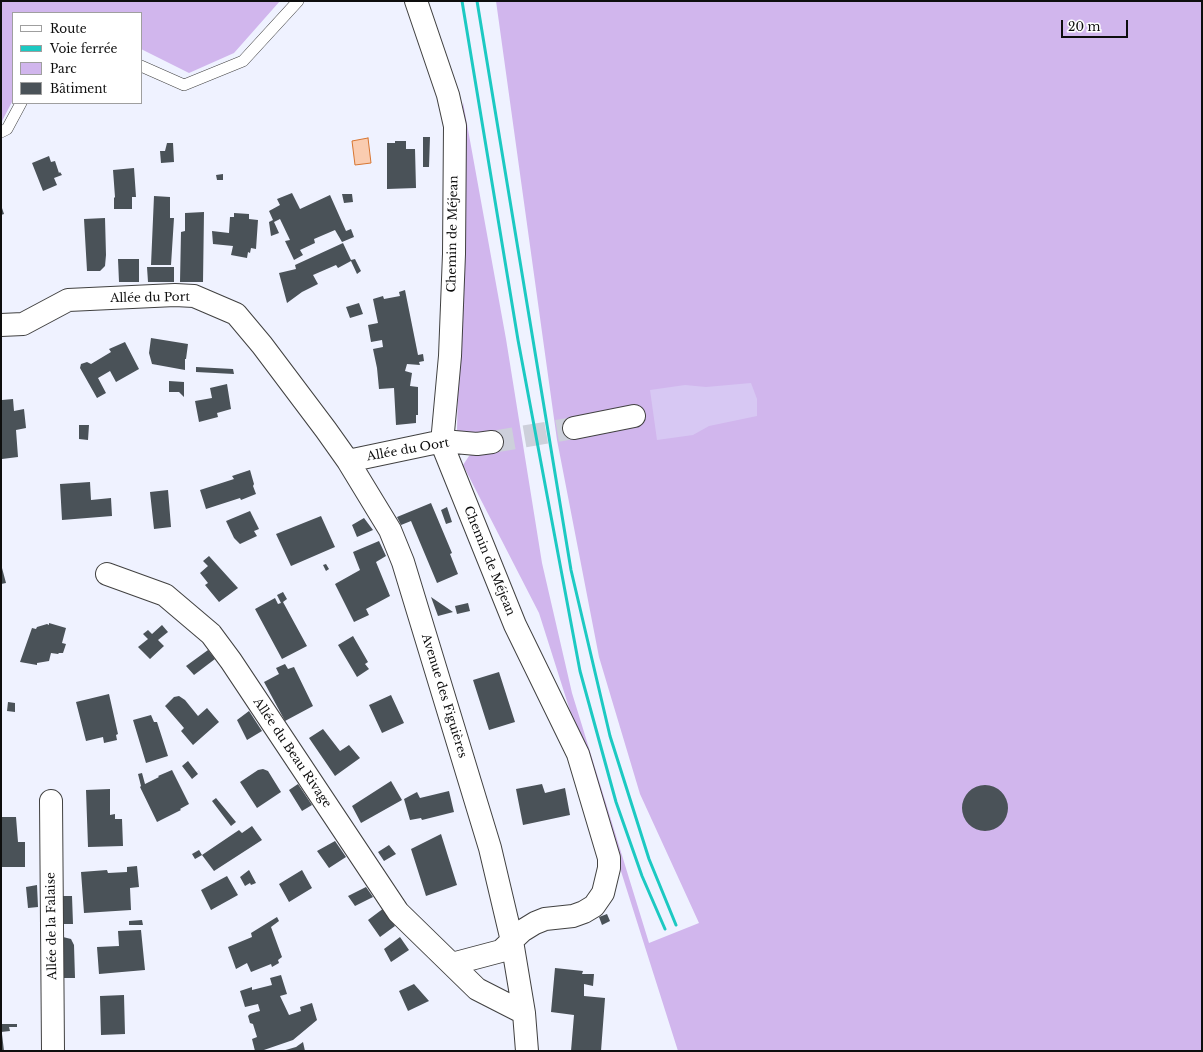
<!DOCTYPE html>
<html>
<head>
<meta charset="utf-8">
<style>
  body { margin:0 }
  #map { position:relative; width:1203px; height:1052px; overflow:hidden; background:#eff2ff; font-family:"Libre Baskerville",serif }
  canvas { display:block }
  .frame { position:absolute; inset:0; border:2px solid #0e0e0e; pointer-events:none }
  .legend { position:absolute; left:12px; top:12px; width:130px; height:92px; box-sizing:border-box; background:#fff; border:1px solid #9f9f9f; margin:0; padding:5px 7px; list-style:none; font-size:12px; color:#0e0e0e }
  .legend li { display:flex; align-items:center; gap:8px; height:20px }
  .legend b { width:20px; border:1px solid #9f9f9f }
  .scale { position:absolute; left:1061px; top:20px; width:67px; height:18px; box-sizing:border-box; border:2px solid #0e0e0e; border-top:0; padding-left:5px; font-size:12px; line-height:14px; white-space:nowrap; color:#0e0e0e; -webkit-text-stroke:3px #fff; paint-order:stroke }
</style>
</head>
<body>
<div id="map">
<canvas width="1203" height="1052"></canvas>
<div class="frame"></div>
<ul class="legend">
<li><b style="height:5px;background:#fff"></b>Route</li>
<li><b style="height:5px;background:#1cc9c2"></b>Voie ferrée</li>
<li><b style="height:11px;background:#d1b6ed"></b>Parc</li>
<li><b style="height:11px;background:#4a5258"></b>Bâtiment</li>
</ul>
<div class="scale">20 m</div>
</div>
<script>
const context = document.querySelector('canvas').getContext('2d');
context.lineJoin = 'round';
function fillPath(path, color) { context.fillStyle = color; context.fill(path, 'evenodd'); }
const shape = rows => new Path2D(rows.map(r => 'M' + r).join(''));
function strokePath(path, color, width, dash) { context.strokeStyle = color; context.lineWidth = width; context.lineCap = dash ? 'butt' : 'round'; context.setLineDash(dash || []); context.stroke(path); }
function drawText(font, color, halo, rows, align = 'center') {
  context.font = font + ' "Libre Baskerville",serif'; context.lineWidth = 4; context.setLineDash([]); context.textBaseline = 'middle'; context.strokeStyle = halo; context.fillStyle = color; for (const [text, x, y, turn = 0] of rows) {
    context.save(); context.translate(x, y); context.rotate((+turn || 0) * Math.PI / 180); context.textAlign = isNaN(turn) ? turn : align; if (halo) context.strokeText(text, 0, 0); context.fillText(text, 0, 0); context.restore();
  }
}
fillPath(shape([
  [1,1,280,1,234,53,189,73,141,49,141,13,13,13,13,100,1,123],
  [496,1,1202,1,1202,1051,678,1051,539,613,463,465,469,456,478,451,457,432,463,102,506,339,542,563,572,693,649,943,699,923,640,794,599,657,557,440]
]), '#d1b6ed');
fillPath(shape([
  [751,383,757,399,757,416,709,426,693,435,657,440,650,390,685,385,706,387]
]), '#d7c8f3');
const water = shape([
  [368,138,371,163,355,165,352,141,368,138]
]);
fillPath(water, '#faccb0');
strokePath(water, '#d77531', 1);
fillPath(shape([
  [423,137,430,137,429,167,423,167],
  [395,141,406,141,406,149,415,149,416,188,387,189,387,143,395,143],
  [167,143,173,143,174,162,161,163,160,151,165,151],
  [49,156,51,162,55,161,59,173,60,172,62,175,54,178,57,185,43,191,32,163],
  [134,168,136,197,132,197,132,209,114,209,114,198,115,197,113,170],
  [223,174,223,180,217,180,216,175],
  [292,193,300,209,330,195,346,231,351,229,354,237,342,242,335,230,314,239,315,243,300,250,303,255,294,260,285,241,290,240,280,219,274,222,279,233,271,236,269,222,273,220,269,211,280,205,277,199],
  [342,194,352,194,353,202,344,203],
  [154,196,170,197,170,218,174,218,171,265,151,265],
  [1,205,4,214,1,215],
  [204,212,203,282,180,282,181,232,185,231,185,213],
  [234,213,249,214,249,219,258,220,256,249,251,248,250,253,248,252,247,258,231,255,233,246,213,244,212,231,229,233,230,217,234,217],
  [105,218,106,255,105,266,100,271,87,271,84,219],
  [343,243,351,260,355,259,361,271,357,274,351,261,338,268,336,265,313,275,318,284,302,292,287,303,279,273,296,269,295,265],
  [118,259,139,259,139,282,119,282],
  [147,267,174,267,174,282,148,282],
  [405,290,418,355,423,354,424,361,419,362,420,365,407,364,405,371,412,373,410,386,418,387,418,415,416,415,416,423,396,425,394,388,379,389,377,368,373,349,383,347,382,340,371,342,368,325,378,323,373,299,383,296,384,299,400,296,399,292],
  [359,303,363,314,350,318,346,307],
  [151,338,188,344,186,359,185,359,185,370,152,364,149,353],
  [125,342,139,369,116,382,110,371,98,378,106,393,97,398,80,368,81,364,87,362,91,364,111,352,109,349],
  [196,367,233,369,234,374,196,372],
  [169,381,184,382,184,397,179,392,169,392],
  [227,384,231,409,217,413,218,417,199,422,195,401,212,398,210,388],
  [13,399,14,411,24,409,26,428,16,430,18,457,2,459,1,458,2,400],
  [79,425,89,425,88,440,79,439],
  [250,470,254,484,253,486,256,494,241,500,240,498,206,509,200,490,234,479,232,476],
  [90,482,91,500,111,498,112,516,62,520,60,484],
  [168,490,171,527,154,529,150,492],
  [431,503,452,553,450,554,458,574,437,583,411,521,401,525,397,517],
  [447,507,452,522,446,524,441,510],
  [250,511,259,529,254,531,257,536,240,544,234,538,226,521],
  [321,516,335,547,291,566,276,534],
  [364,518,373,530,357,537,352,525],
  [379,541,386,556,376,562,390,596,366,609,369,615,354,622,335,584,360,570,353,552],
  [209,556,238,588,219,602,205,585,208,583,200,573,208,566,203,561],
  [326,564,329,569,326,571,323,565],
  [1,568,2,568,6,583,1,584],
  [283,592,287,599,283,602,307,646,282,659,255,609,275,598,278,604,281,603,277,595],
  [431,597,453,612,438,616],
  [468,603,470,611,457,614,455,606],
  [49,623,66,628,62,643,66,644,63,653,59,653,58,654,51,653,49,661,37,663,37,665,20,662,32,628,36,629,37,627,47,624,49,625],
  [162,625,168,632,158,640,164,646,150,659,138,647,148,639,143,634,148,630,152,634],
  [353,636,368,662,365,664,369,669,357,677,338,645],
  [208,650,215,659,194,675,186,666],
  [285,664,288,669,294,667,313,706,285,721,264,682,279,674,276,668],
  [499,672,515,722,489,730,473,680],
  [109,694,118,734,116,735,117,740,104,743,103,737,86,741,76,702],
  [391,695,404,723,382,733,369,705],
  [179,696,185,700,198,716,207,708,219,722,193,745,181,731,184,728,165,706,174,697],
  [8,702,15,703,15,712,7,711],
  [249,711,262,731,247,740,237,720],
  [151,715,154,722,157,722,168,756,146,763,133,720],
  [323,729,340,751,349,745,360,758,335,776,309,738],
  [188,761,198,774,192,779,182,766],
  [263,769,268,771,281,792,257,808,240,782,258,770],
  [172,770,189,804,180,809,181,810,157,822,140,787,141,786,138,774,142,773,145,784,159,777,158,776],
  [391,781,402,800,361,823,352,806],
  [298,784,312,805,302,811,289,790],
  [542,784,545,793,565,788,570,815,523,825,516,789],
  '962 808a23 23 0 1 1 46 0a23 23 0 1 1-46 0Z',
  [110,789,110,815,115,814,115,819,122,819,123,846,88,847,86,790],
  [449,791,454,812,422,820,421,818,410,820,404,799,417,792,420,798],
  [216,798,236,822,231,826,212,801],
  [1,817,16,817,18,842,25,842,25,867,1,867],
  [252,826,262,840,214,871,202,855,195,859,192,854,199,850,202,855,239,830,242,833],
  [441,834,457,885,426,896,411,849],
  [335,841,346,857,329,868,317,851],
  [389,845,396,854,384,861,378,852],
  [137,866,139,887,130,888,131,910,84,913,81,872,107,870,108,873,127,872,127,867],
  [249,870,256,883,251,885,250,883,245,886,240,877],
  [302,870,312,888,289,902,279,884],
  [227,876,238,895,211,910,201,890],
  [37,885,38,907,28,908,26,887],
  [366,887,373,897,355,906,348,896],
  [61,896,72,896,73,924,62,924],
  [384,908,395,926,380,937,368,920],
  [607,914,610,921,602,925,599,917],
  [277,917,279,921,271,927,282,957,278,960,279,963,272,967,271,964,251,972,247,963,236,969,228,947,252,937,251,933],
  [142,920,143,925,129,925,129,921],
  [141,930,145,970,99,974,97,947,119,946,118,931],
  [63,937,71,939,74,945,75,978,63,978],
  [400,937,409,950,391,962,384,949],
  [555,968,583,971,582,974,594,974,593,986,584,984,584,996,605,998,601,1051,571,1051,574,1015,551,1012],
  [281,975,287,994,280,996,289,1015,301,1011,300,1007,312,1003,317,1020,293,1040,261,1051,255,1051,252,1039,257,1037,253,1024,250,1023,248,1016,250,1014,260,1011,258,1004,245,1007,240,991,252,987,252,990,272,985,270,978],
  [414,984,429,1001,408,1011,399,991],
  [124,995,125,1034,101,1035,100,996],
  [1,1024,17,1024,17,1027,9,1027,10,1031,1,1032],
  [1,1034,2,1034,4,1051,1,1051],
  [303,1042,305,1051,282,1051,296,1047]
]), '#4a5258');
strokePath(shape([
  [492,442,574,428]
]), '#cdd0db', 22, [22, 11]);
const service = shape([
  [141,66,184,85,243,61,298,1],
  [1,132,7,129,21,103]
]);
const minor = shape([
  [416,1,448,95,455,126,454,254,450,356,443,432,444,449,515,625,578,754,609,858,609,868,603,893,594,906,584,912,573,916,545,919,535,923,522,931,501,951,452,964],
  [1,325,23,324,68,300,175,295,194,296,236,314,262,345,326,430,348,461,390,530,403,562,490,848,512,941,524,1013,527,1051],
  [574,428,634,416],
  [348,461,443,441,477,444,492,442],
  [107,574,165,595,211,634,231,661,398,912,477,989,524,1013],
  [51,801,53,1051]
]);
strokePath(service, '#414141', 12);
strokePath(minor, '#414141', 24);
strokePath(service, '#fff', 11);
strokePath(minor, '#fff', 22);
strokePath(shape([
  [462,1,518,340,580,671,616,802,642,876,665,929],
  [477,1,571,570,610,736,649,859,676,925]
]), '#1cc9c2', 3);
drawText('12px', '#0e0e0e', '#fff', [
  ["Chemin de Méjean",453,234,-89],
  ["Allée du Port",150,298,-1],
  ["Allée du Oort",408,450,-10],
  ["Chemin de Méjean",489,561,68],
  ["Avenue des Figuières",444,696,73],
  ["Allée du Beau Rivage",292,753,56],
  ["Allée de la Falaise",52,926,-91]
]);
</script>
</body>
</html>
